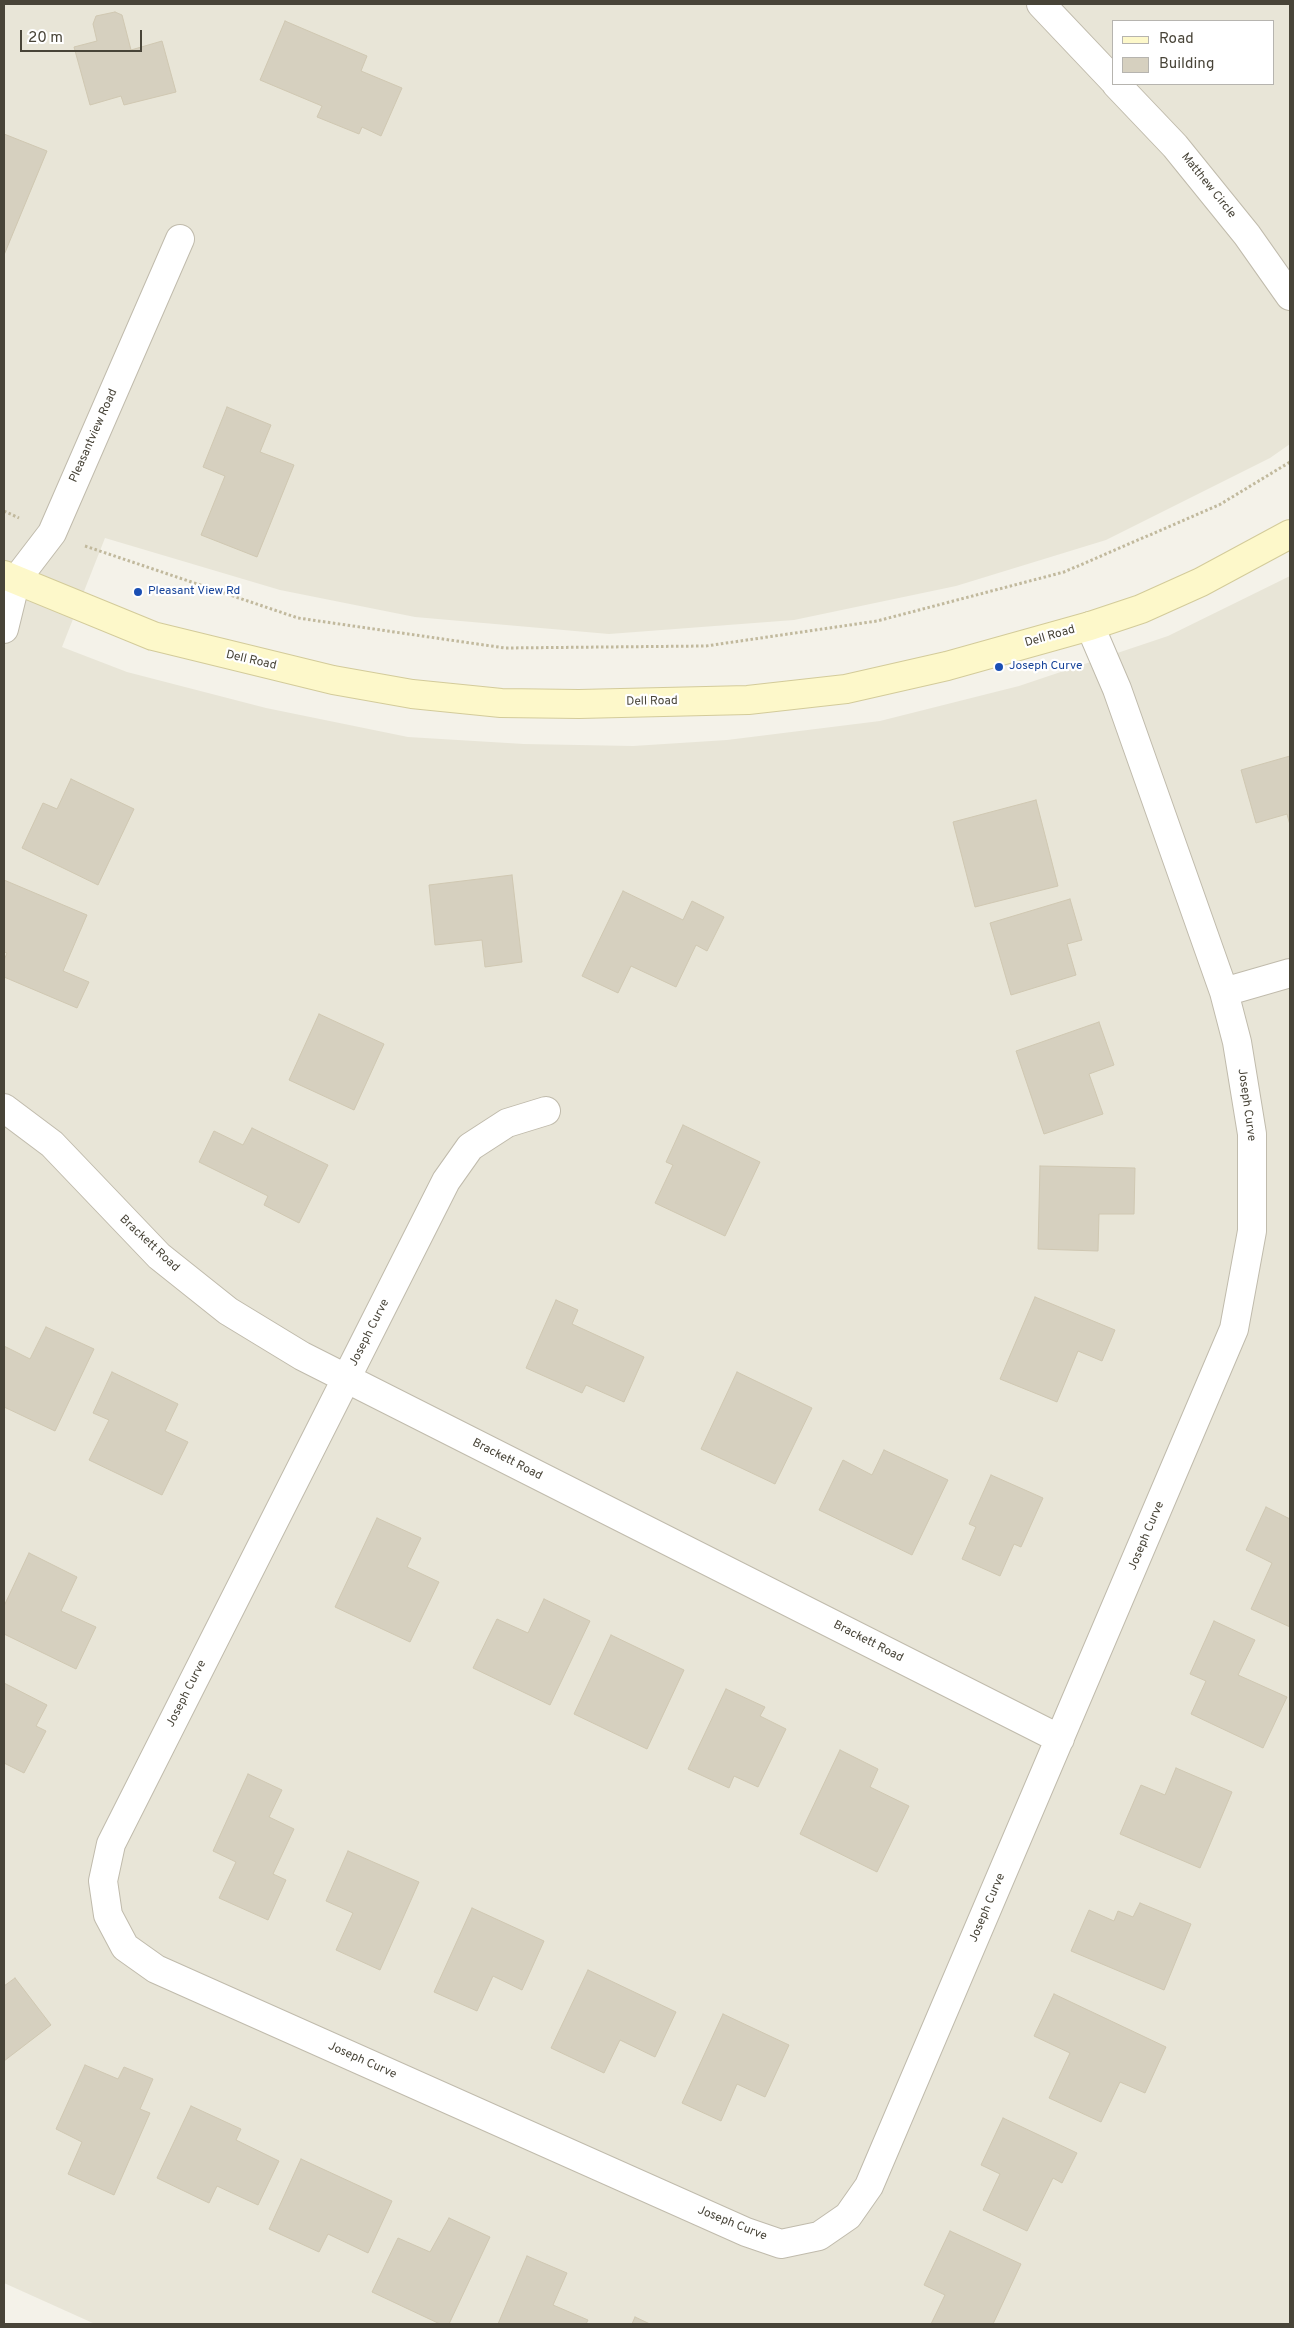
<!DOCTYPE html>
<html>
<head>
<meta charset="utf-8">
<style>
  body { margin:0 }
  #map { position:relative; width:1294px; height:2328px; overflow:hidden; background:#f4f2e9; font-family:Overpass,sans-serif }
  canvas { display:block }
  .frame { position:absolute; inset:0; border:5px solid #484438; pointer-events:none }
  .legend { position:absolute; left:1112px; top:20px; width:162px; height:65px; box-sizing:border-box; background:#fff; border:1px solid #b6b4af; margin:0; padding:6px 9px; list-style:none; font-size:15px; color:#484438 }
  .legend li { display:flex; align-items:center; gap:10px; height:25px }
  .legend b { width:25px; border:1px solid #b6b4af }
  .scale { position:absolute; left:20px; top:30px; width:122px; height:22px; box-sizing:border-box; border:2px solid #484438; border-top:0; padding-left:6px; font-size:15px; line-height:18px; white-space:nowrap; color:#484438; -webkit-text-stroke:4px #fff; paint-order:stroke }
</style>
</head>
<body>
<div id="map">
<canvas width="1294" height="2328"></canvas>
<div class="frame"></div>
<ul class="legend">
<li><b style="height:6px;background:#fdf8ca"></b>Road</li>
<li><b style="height:14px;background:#d6d0bf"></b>Building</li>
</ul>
<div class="scale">20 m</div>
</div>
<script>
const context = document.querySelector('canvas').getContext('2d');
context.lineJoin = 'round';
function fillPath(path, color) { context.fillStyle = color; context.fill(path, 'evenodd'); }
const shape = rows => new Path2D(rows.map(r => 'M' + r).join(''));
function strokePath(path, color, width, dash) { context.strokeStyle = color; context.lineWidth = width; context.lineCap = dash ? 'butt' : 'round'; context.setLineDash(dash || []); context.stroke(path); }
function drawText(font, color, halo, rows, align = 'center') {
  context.font = font + ' Overpass,sans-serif'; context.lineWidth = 4.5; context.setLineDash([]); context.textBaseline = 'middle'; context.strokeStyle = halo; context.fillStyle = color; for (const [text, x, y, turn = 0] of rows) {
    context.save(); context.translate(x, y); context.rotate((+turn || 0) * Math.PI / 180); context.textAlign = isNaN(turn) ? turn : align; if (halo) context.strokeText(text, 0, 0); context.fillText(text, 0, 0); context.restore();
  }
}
fillPath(shape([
  [4,4,1290,4,1290,444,1270,458,1106,540,956,586,794,620,609,634,415,617,280,590,105,538,62,647,127,672,266,708,408,737,524,744,633,746,727,740,880,721,1019,686,1168,636,1290,576,1290,2324,95,2324,4,2283],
  [1113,21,1273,21,1273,84,1113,84]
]), '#e8e5d7');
const building = shape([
  [115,12,122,15,131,50,162,41,176,92,124,105,121,96,90,105,74,47,97,41,93,24,96,16,115,12],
  [285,21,367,56,361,71,402,88,381,136,362,127,359,134,317,117,322,106,260,80,285,21],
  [4,134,47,151,4,255,4,134],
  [227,407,271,425,260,452,294,465,257,557,201,535,225,476,203,467,227,407],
  [1290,756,1290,825,1287,814,1256,823,1241,770,1290,756],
  [71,779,134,809,98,885,22,848,43,803,57,809,71,779],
  [1036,800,1058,886,975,907,953,822,1036,800],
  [512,875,522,962,485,967,482,940,435,945,429,885,512,875],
  [4,880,87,915,63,971,89,982,77,1008,4,977,4,960,7,953,4,952,4,880],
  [623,891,683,920,692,901,724,917,707,951,696,945,676,987,631,966,618,993,582,976,623,891],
  [1070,899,1082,940,1067,944,1076,975,1011,995,990,923,1070,899],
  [319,1014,384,1044,354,1110,289,1080,319,1014],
  [1099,1022,1114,1065,1089,1074,1103,1114,1044,1134,1016,1051,1099,1022],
  [683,1125,760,1162,725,1236,655,1203,673,1165,666,1162,683,1125],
  [252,1128,328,1165,299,1223,264,1205,268,1196,199,1162,214,1131,243,1145,252,1128],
  [1040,1166,1135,1168,1134,1214,1099,1214,1098,1251,1038,1249,1040,1166],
  [1035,1297,1115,1330,1102,1361,1078,1351,1057,1402,1000,1379,1035,1297],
  [556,1300,578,1310,572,1324,644,1357,624,1402,586,1385,582,1393,526,1368,556,1300],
  [46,1327,94,1349,55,1431,4,1407,4,1346,30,1359,46,1327],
  [112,1372,178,1404,165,1431,188,1442,162,1495,89,1460,109,1420,93,1413,112,1372],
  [737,1372,812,1408,775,1484,701,1449,737,1372],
  [884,1450,948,1480,912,1555,819,1510,843,1460,872,1475,884,1450],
  [991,1475,1043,1498,1021,1547,1014,1544,1000,1576,962,1559,976,1527,969,1524,991,1475],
  [1266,1507,1290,1519,1290,1627,1251,1609,1272,1563,1246,1550,1266,1507],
  [377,1518,421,1538,407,1567,439,1582,410,1642,335,1607,377,1518],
  [29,1553,77,1577,61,1611,96,1627,76,1669,4,1634,4,1606,29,1553],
  [544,1599,590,1621,550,1705,473,1668,497,1619,528,1633,544,1599],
  [1214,1621,1255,1640,1238,1675,1287,1697,1263,1748,1191,1714,1206,1681,1190,1674,1214,1621],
  [611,1635,684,1670,647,1749,574,1714,611,1635],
  [4,1683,47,1705,36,1726,46,1731,24,1773,4,1763,4,1683],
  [726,1689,765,1707,760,1716,786,1729,758,1787,734,1776,729,1788,688,1769,726,1689],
  [840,1750,878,1769,870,1787,909,1806,877,1872,800,1834,840,1750],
  [1176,1768,1232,1792,1200,1868,1120,1834,1141,1785,1165,1795,1176,1768],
  [248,1774,282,1790,269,1817,294,1829,273,1874,286,1880,268,1920,219,1898,236,1862,213,1851,248,1774],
  [348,1851,419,1882,380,1970,336,1950,353,1913,326,1901,348,1851],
  [1140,1903,1191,1924,1164,1990,1071,1951,1089,1910,1114,1921,1118,1911,1133,1917,1140,1903],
  [472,1908,544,1941,522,1990,493,1976,477,2011,434,1992,472,1908],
  [588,1970,676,2012,655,2057,620,2040,604,2073,551,2048,588,1970],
  [15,1978,51,2025,4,2061,4,1986,15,1978],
  [1054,1994,1166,2047,1145,2093,1120,2082,1101,2122,1049,2098,1070,2053,1034,2036,1054,1994],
  [723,2014,789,2045,765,2097,737,2084,721,2121,682,2103,723,2014],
  [85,2065,118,2079,124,2067,153,2079,140,2109,150,2113,114,2195,68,2174,82,2142,56,2129,85,2065],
  [191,2106,241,2129,236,2140,279,2161,258,2205,217,2186,209,2203,157,2178,191,2106],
  [1003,2118,1077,2153,1062,2183,1053,2178,1027,2231,983,2210,1000,2174,981,2165,1003,2118],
  [301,2159,392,2201,368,2253,328,2234,319,2252,269,2229,301,2159],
  [449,2218,490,2237,449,2324,440,2324,372,2292,398,2238,430,2252,449,2218],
  [950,2231,1021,2264,993,2324,931,2324,945,2295,924,2285,950,2231],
  [527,2256,567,2273,553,2305,588,2320,586,2324,498,2324,527,2256],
  [635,2317,650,2324,632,2324,635,2317]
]);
fillPath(building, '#d6d0bf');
strokePath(building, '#d0c8b2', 1);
const street = shape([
  [1041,4,1113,80],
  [1116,84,1175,146,1247,235,1290,296],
  [4,629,16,580,52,533,180,239],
  [1224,992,1290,973],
  [4,1108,52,1144,159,1256,228,1311,302,1356,1060,1739],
  [546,1111,507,1123,470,1147,446,1181,111,1844,103,1881,108,1915,125,1947,156,1969,746,2232,781,2244,819,2236,848,2216,869,2186,1234,1329,1252,1231,1252,1134,1237,1042,1224,992,1117,689,1090,626]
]);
const secondary = shape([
  [4,575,153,636,333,680,412,694,501,703,579,704,748,700,846,689,947,666,1090,626,1141,609,1201,582,1290,534]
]);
strokePath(street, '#c0bbac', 30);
strokePath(secondary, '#d3cb9a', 30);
strokePath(shape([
  [4,511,19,518],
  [85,546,298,618,505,648,706,646,877,621,1064,572,1219,505,1290,462]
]), '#c1b99d', 3, [2.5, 2.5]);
strokePath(street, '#fff', 28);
strokePath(secondary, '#fdf8ca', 28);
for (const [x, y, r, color] of [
  [138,592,5,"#1a4fb4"],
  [999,667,5,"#1a4fb4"]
]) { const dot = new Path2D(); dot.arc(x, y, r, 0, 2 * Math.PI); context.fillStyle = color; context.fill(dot); strokePath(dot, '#fff', 2); }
drawText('12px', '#484438', '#fff', [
  ["Matthew Circle",1208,186,51],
  ["Pleasantview Road",94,436,-66],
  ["Dell Road",1050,637,-16],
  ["Dell Road",251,661,13],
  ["Dell Road",652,702,-1],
  ["Joseph Curve",1246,1105,82],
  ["Brackett Road",149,1244,43],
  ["Joseph Curve",370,1333,-63],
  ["Brackett Road",507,1460,27],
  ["Joseph Curve",1147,1536,-67],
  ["Brackett Road",868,1642,27],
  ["Joseph Curve",187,1694,-63],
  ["Joseph Curve",988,1908,-67],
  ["Joseph Curve",362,2061,24],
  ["Joseph Curve",732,2224,22]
]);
drawText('12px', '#164399', '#fff', [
  ["Pleasant View Rd",148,592],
  ["Joseph Curve",1009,667]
], 'left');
</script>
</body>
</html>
